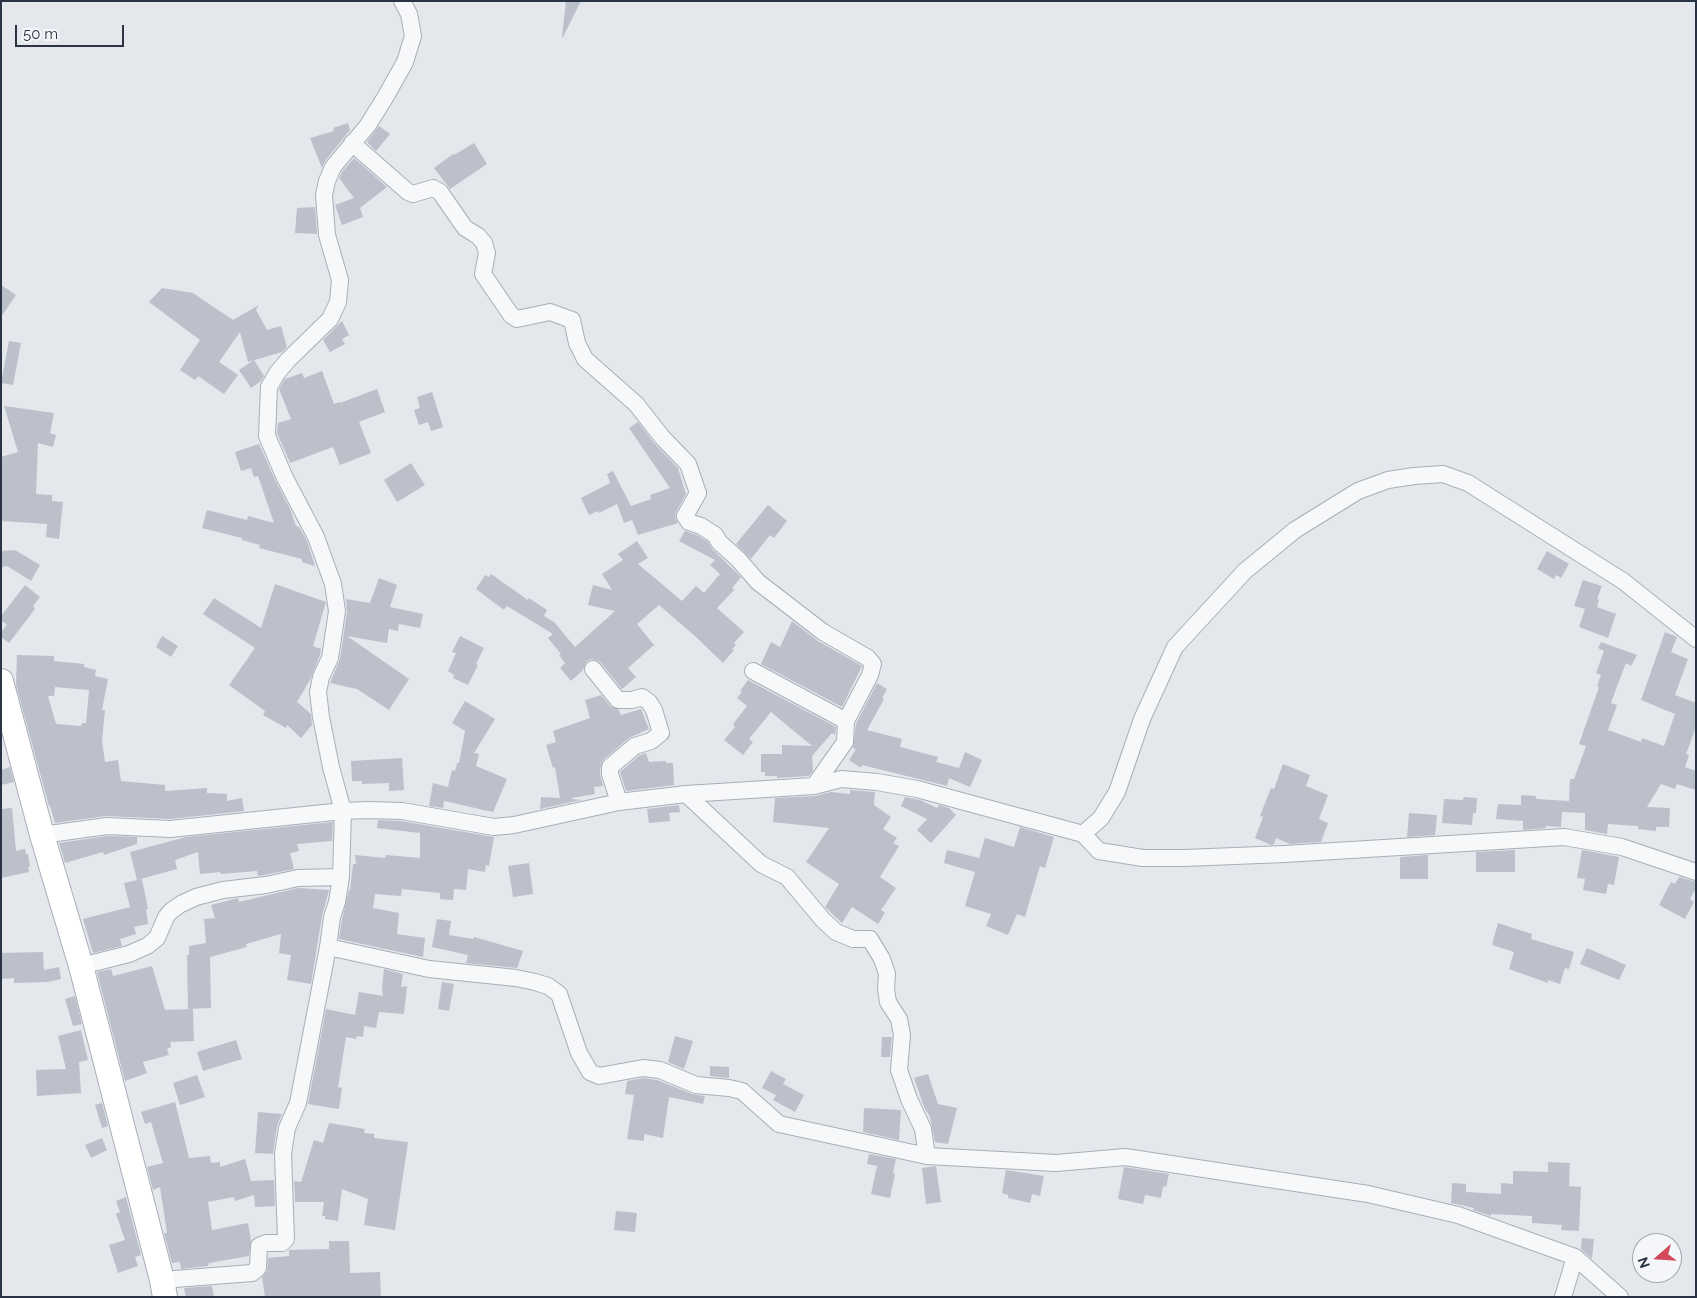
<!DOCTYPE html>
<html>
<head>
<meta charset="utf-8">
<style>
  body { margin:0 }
  #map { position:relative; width:1697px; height:1298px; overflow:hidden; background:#e4e7ec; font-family:Raleway,sans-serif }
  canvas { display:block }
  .frame { position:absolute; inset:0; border:2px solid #2b3445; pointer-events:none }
  .north { position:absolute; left:1632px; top:1233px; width:50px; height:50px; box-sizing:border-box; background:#f4f6f9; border:1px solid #a4a8b1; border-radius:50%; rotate:251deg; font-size:14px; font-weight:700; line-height:20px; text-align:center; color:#2b3445 }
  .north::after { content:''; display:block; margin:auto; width:18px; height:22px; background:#d1495b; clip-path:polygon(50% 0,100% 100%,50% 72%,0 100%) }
  .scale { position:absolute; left:15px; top:25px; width:109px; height:22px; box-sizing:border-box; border:2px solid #2b3445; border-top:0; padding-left:6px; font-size:15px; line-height:18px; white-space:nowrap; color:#2b3445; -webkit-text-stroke:4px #f4f6f9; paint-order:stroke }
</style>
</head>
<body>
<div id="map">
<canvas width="1697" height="1298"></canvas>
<div class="frame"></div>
<div class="north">N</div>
<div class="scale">50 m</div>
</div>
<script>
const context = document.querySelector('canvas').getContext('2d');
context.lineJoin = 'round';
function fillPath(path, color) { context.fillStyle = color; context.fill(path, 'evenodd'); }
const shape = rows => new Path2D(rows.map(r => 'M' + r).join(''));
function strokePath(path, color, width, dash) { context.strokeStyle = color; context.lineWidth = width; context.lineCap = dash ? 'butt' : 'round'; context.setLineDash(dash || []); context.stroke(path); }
fillPath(shape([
  [566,1,581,1,563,37,562,37],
  [348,123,350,130,325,161,322,168,310,138,334,131,333,128],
  [379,126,390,134,376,151,367,142],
  [474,143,487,164,450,189,434,168,453,154,454,155],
  [354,158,387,187,360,208,363,217,342,225,335,205,354,198,339,178,342,172],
  [315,207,317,234,295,233,297,208],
  [1,285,16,295,1,317],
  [162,288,193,293,233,320,259,305,256,310,267,330,281,326,287,347,282,352,248,362,240,332,219,362,238,375,224,394,198,376,195,380,180,370,200,340,149,302],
  [342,321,349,335,342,339,345,344,330,352,323,340],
  [9,341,21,343,13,385,1,383],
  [254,360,264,376,261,381,251,388,239,370],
  [322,371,334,404,340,402,340,403,377,389,385,412,359,422,371,453,340,465,333,447,290,463,277,433,278,423,291,419,279,389,285,379,302,373,304,378],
  [432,392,443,427,431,431,428,422,419,425,414,410,420,408,417,397],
  [4,406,54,413,50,433,56,435,53,447,38,443,36,494,52,495,52,501,63,502,59,539,46,537,47,524,1,521,1,457,18,452],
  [638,422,654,443,678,468,686,494,676,512,675,517,678,523,638,535,632,520,624,523,617,504,599,513,598,511,589,515,581,498,610,483,607,474,613,471,631,506,651,499,650,495,670,488,629,428],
  [259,444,276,482,290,509,296,526,299,527,307,541,315,566,302,562,302,559,259,548,260,545,242,540,242,538,202,528,207,510,247,520,248,516,274,523,258,476,254,477,251,468,241,471,235,452],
  [411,463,425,485,397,502,384,480],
  [768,505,787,521,774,538,770,535,751,559,736,544],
  [685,531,697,535,708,542,712,549,741,577,732,588,734,590,717,608,744,632,734,643,736,645,732,649,734,650,723,663,696,637,659,605,637,624,654,645,628,668,636,677,622,689,601,663,596,660,591,659,586,662,583,670,571,681,560,668,565,663,559,655,561,654,548,638,553,634,507,606,504,610,476,589,485,575,489,577,491,574,528,600,529,598,547,610,544,616,554,622,575,647,615,611,588,605,593,585,612,590,602,574,623,560,618,554,637,541,648,558,638,564,682,601,696,586,704,593,720,574,710,565,715,560,679,541],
  [15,550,40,565,31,581,7,566,1,567,1,551],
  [1547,551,1569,564,1561,578,1556,575,1554,579,1537,569],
  [379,578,397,585,390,607,423,614,420,628,399,624,398,631,389,629,387,643,347,636,409,679,389,710,357,689,330,683,340,659,347,612,346,599,370,603],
  [1583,580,1602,586,1597,599,1599,600,1597,607,1616,614,1608,638,1579,627,1585,609,1574,606],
  [275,584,326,602,313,646,321,649,320,655,310,680,297,702,311,714,312,725,301,738,287,725,286,728,263,715,265,711,229,685,255,648,203,614,214,598,261,628],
  [25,585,40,597,33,606,35,609,9,643,1,637,1,632,7,625,1,620,1,616],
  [792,621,818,641,862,666,842,707,761,664,771,642,780,647],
  [1665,632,1677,637,1671,652,1688,659,1675,695,1696,703,1696,727,1686,754,1689,755,1685,767,1696,771,1696,790,1677,784,1675,789,1661,784,1647,807,1670,808,1669,827,1656,827,1656,831,1638,829,1638,826,1608,824,1607,834,1585,830,1585,813,1562,812,1561,827,1546,826,1546,828,1523,830,1523,821,1496,819,1498,804,1521,805,1521,795,1536,796,1536,799,1569,801,1570,779,1574,779,1586,746,1579,744,1599,687,1597,686,1601,675,1596,673,1604,651,1598,648,1601,642,1637,655,1631,666,1626,663,1619,681,1611,703,1617,705,1608,730,1641,742,1642,738,1664,746,1675,714,1641,700],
  [162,636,178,646,171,657,156,647],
  [460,636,484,648,476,664,478,665,468,685,453,678,454,675,448,671,456,653,452,652],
  [17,655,54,656,54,661,84,664,84,667,96,670,95,676,108,679,102,710,105,710,102,741,105,762,118,760,121,781,165,785,165,791,207,788,207,793,227,794,227,801,242,798,244,811,170,819,106,816,55,823,50,806,49,806,16,685],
  [55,687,89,690,86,723,82,723,81,726,56,724,48,696,54,696],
  [748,680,836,727,835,735,832,733,812,756,813,771,809,776,777,778,777,776,765,776,765,772,761,772,761,754,782,754,782,745,812,746,771,712,749,739,753,742,743,755,724,740,735,727,733,724,747,706,737,698,742,692,740,691],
  [878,681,877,683,887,689,882,698,884,699,867,730,902,739,900,747,938,757,936,762,959,768,965,752,982,760,970,787,949,778,947,786,862,765,861,768,849,760,856,749,853,748,856,724],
  [601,695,611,707,619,710,621,715,641,709,649,729,629,738,603,760,601,763,600,774,603,786,594,787,595,794,572,798,572,799,581,800,540,809,541,797,560,798,555,767,553,768,546,745,556,742,553,731,590,718,585,700],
  [465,701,495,719,474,753,479,754,476,766,507,779,493,812,444,801,443,808,429,806,433,783,448,787,452,770,455,771,457,763,459,763,465,731,452,723],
  [646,753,649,762,666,761,666,763,673,763,674,785,626,791,620,772,640,755],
  [402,758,404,790,389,791,389,783,362,784,362,781,352,781,351,761],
  [1283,764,1310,775,1306,786,1328,795,1319,819,1328,823,1321,842,1290,844,1276,838,1274,844,1271,845,1255,838,1263,817,1260,816,1271,788,1274,789],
  [10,767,14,782,1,785,1,770],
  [850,790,875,792,874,805,891,817,883,829,897,838,893,843,899,846,880,877,896,888,881,910,885,913,878,924,852,907,842,923,825,907,839,884,806,862,829,828,773,822,775,798,815,796,831,792,850,794],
  [905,797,920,800,937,808,939,805,949,808,956,815,931,843,917,830,927,819,901,806],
  [1464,797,1477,798,1476,813,1473,813,1472,825,1442,823,1444,799,1463,800],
  [679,805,680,812,669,813,670,821,649,823,647,809],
  [12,808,16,851,25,849,26,854,28,854,30,867,28,867,29,872,1,878,1,809],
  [1409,813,1437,815,1435,835,1407,837],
  [378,820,401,821,494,837,489,866,486,865,485,872,468,869,466,890,454,889,453,900,440,899,440,893,402,889,401,896,375,894,373,908,399,913,397,934,425,938,423,957,339,939,342,919,349,890,350,890,353,864,356,864,355,855,385,858,386,855,420,858,420,833,377,828],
  [333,822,332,841,297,844,299,851,290,853,294,869,264,875,258,876,257,871,221,874,220,872,200,874,198,852,175,860,177,869,137,880,130,852,186,837],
  [1020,827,1054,837,1045,868,1040,866,1025,917,1017,914,1008,935,986,926,991,914,965,906,975,872,944,863,947,850,979,858,985,838,1014,847],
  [107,836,137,837,137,844,104,855,103,852,65,863,59,843],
  [1515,850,1515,872,1476,872,1476,852],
  [1582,850,1619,857,1614,885,1608,884,1606,894,1583,890,1585,879,1577,878],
  [1428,855,1428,879,1400,879,1400,857],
  [529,863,533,894,513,897,508,866],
  [1679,877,1696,882,1696,888,1690,899,1694,902,1685,919,1659,905,1671,882,1675,884],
  [142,879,148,909,146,909,148,924,134,927,136,934,120,939,122,946,93,953,83,919,130,907,124,883],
  [298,888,329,890,322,916,311,984,287,980,291,955,279,953,281,934,246,944,247,947,210,957,211,1008,188,1009,187,955,189,955,189,946,206,943,204,919,215,918,211,905,238,898,239,902],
  [437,919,451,921,449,935,473,939,474,937,523,951,517,968,466,963,468,955,432,947],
  [1498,923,1532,934,1531,939,1574,952,1569,969,1565,968,1560,984,1548,980,1548,983,1509,969,1514,952,1492,945],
  [1587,948,1626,965,1619,980,1580,964],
  [43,952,44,970,59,967,61,979,48,982,14,983,14,978,1,979,1,953],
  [152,966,165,1010,193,1009,194,1041,170,1042,171,1047,167,1049,169,1055,143,1062,147,1073,125,1081,97,972,111,969,113,976],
  [384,969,403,974,401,987,407,986,404,1014,379,1012,376,1028,364,1026,363,1037,357,1036,356,1039,346,1037,338,1087,342,1088,339,1109,308,1104,326,1009,355,1015,359,992,383,996,382,988],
  [442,982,454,984,449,1011,438,1009],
  [75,996,82,1024,73,1026,65,999],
  [81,1030,88,1060,79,1062,81,1093,37,1096,36,1070,66,1069,58,1036],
  [675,1036,693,1041,684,1069,668,1062],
  [882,1037,892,1037,890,1057,881,1057],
  [236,1040,242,1059,203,1071,197,1052],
  [710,1066,729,1067,729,1078,710,1076],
  [771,1071,786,1079,783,1084,804,1095,795,1112,773,1100,776,1095,762,1088],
  [928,1074,938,1104,957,1108,948,1144,935,1142,930,1117,924,1107,914,1078],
  [197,1075,205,1097,180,1105,173,1083],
  [643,1078,657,1080,692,1094,705,1096,703,1104,669,1097,663,1138,644,1134,644,1141,627,1139,634,1095,625,1094,627,1081],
  [175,1102,189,1158,210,1156,211,1163,220,1162,220,1167,245,1159,251,1181,274,1180,275,1206,255,1207,254,1195,235,1201,234,1197,208,1202,212,1230,248,1223,251,1240,249,1256,209,1263,208,1266,181,1269,180,1262,172,1263,164,1233,167,1233,160,1187,153,1190,147,1167,163,1163,151,1122,145,1124,141,1112],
  [102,1103,108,1126,102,1128,95,1105],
  [864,1108,901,1110,899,1140,863,1132],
  [258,1112,282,1114,277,1126,273,1154,255,1153],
  [329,1123,365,1129,364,1133,374,1134,374,1138,408,1142,395,1230,364,1225,368,1199,342,1189,338,1221,325,1219,325,1216,322,1216,324,1202,295,1202,294,1181,301,1182,314,1140,323,1143],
  [102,1138,107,1150,91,1158,85,1145],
  [869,1154,896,1159,893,1173,895,1174,890,1198,871,1194,877,1166,867,1164],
  [1548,1162,1570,1163,1569,1186,1581,1187,1579,1231,1561,1230,1562,1225,1532,1223,1532,1216,1491,1214,1491,1216,1473,1210,1474,1208,1451,1203,1452,1183,1466,1184,1466,1192,1501,1194,1501,1183,1513,1184,1513,1171,1548,1172],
  [936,1166,941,1202,926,1204,922,1168],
  [1124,1167,1169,1174,1166,1187,1163,1186,1161,1198,1145,1195,1143,1204,1118,1199],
  [1006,1170,1044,1176,1040,1196,1032,1194,1030,1203,1008,1198,1008,1195,1002,1193],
  [126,1197,141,1255,135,1257,138,1266,118,1273,109,1245,125,1240,116,1214,120,1212,116,1201],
  [616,1211,637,1213,635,1232,614,1230],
  [1582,1238,1594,1239,1592,1259,1581,1249],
  [329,1241,349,1241,350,1273,380,1272,381,1297,265,1297,262,1277,267,1272,268,1258,289,1256,289,1250,329,1249],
  [212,1286,214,1297,186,1297,184,1288]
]), '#bbc0ca');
const minor = shape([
  [352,143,408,192,413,194,433,188,440,192,465,228,478,236,484,243,487,253,483,274,511,315,517,319,550,312,572,320,577,343,585,359,636,404,662,437,688,464,698,493,685,516,689,522,701,526,715,535,719,542,738,559,758,582,823,632,868,658,873,664,870,675,846,721,845,742,814,786],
  [593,669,618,700,632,700,642,697,649,702,654,710,661,733,651,741,635,746,610,767,610,774,619,802],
  [753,671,846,721],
  [686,794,761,864,787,877,823,920,836,932,853,939,870,939,882,959,887,974,886,989,888,1002,899,1019,902,1035,899,1070,909,1099,923,1129,927,1156],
  [1083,834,1099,851,1143,858,1184,858,1285,854,1564,837,1622,847,1696,872],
  [42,835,107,826,170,829,343,811,368,810,402,811,494,827,514,825,619,802,686,794,814,786,841,779,877,782,917,789,1083,834,1101,818,1117,792,1142,719,1175,647,1245,571,1295,530,1358,491,1388,480,1414,476,1443,474,1468,483,1623,581,1696,639],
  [328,947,429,969,516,978,535,982,548,986,559,994,579,1053,590,1072,599,1076,643,1068,660,1070,696,1085,729,1088,742,1091,779,1124,927,1156,1056,1163,1125,1157,1368,1194,1458,1215,1575,1257,1620,1297],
  [81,966,129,954,147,946,157,938,166,917,171,911,181,904,196,897,223,890,266,885,298,878,341,877],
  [162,1280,252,1273,258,1268,259,1246,266,1243,282,1243,286,1239,283,1154,287,1128,298,1103,328,947,332,917,337,902,341,877,343,811,331,767,321,717,318,692,321,677,330,658,337,611,333,584,316,537,285,478,267,436,269,387,277,373,288,360,330,319,338,302,340,280,327,235,324,195,327,181,333,167,368,125,386,96,405,62,413,36,409,14,402,1],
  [1563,1297,1575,1257]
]);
const secondary = shape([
  [1,681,42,835,81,966,162,1280,165,1297]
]);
strokePath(minor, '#a9aeb7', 18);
strokePath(secondary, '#a9aeb7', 26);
strokePath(minor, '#f7f8fa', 16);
strokePath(secondary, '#fff', 24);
</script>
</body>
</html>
